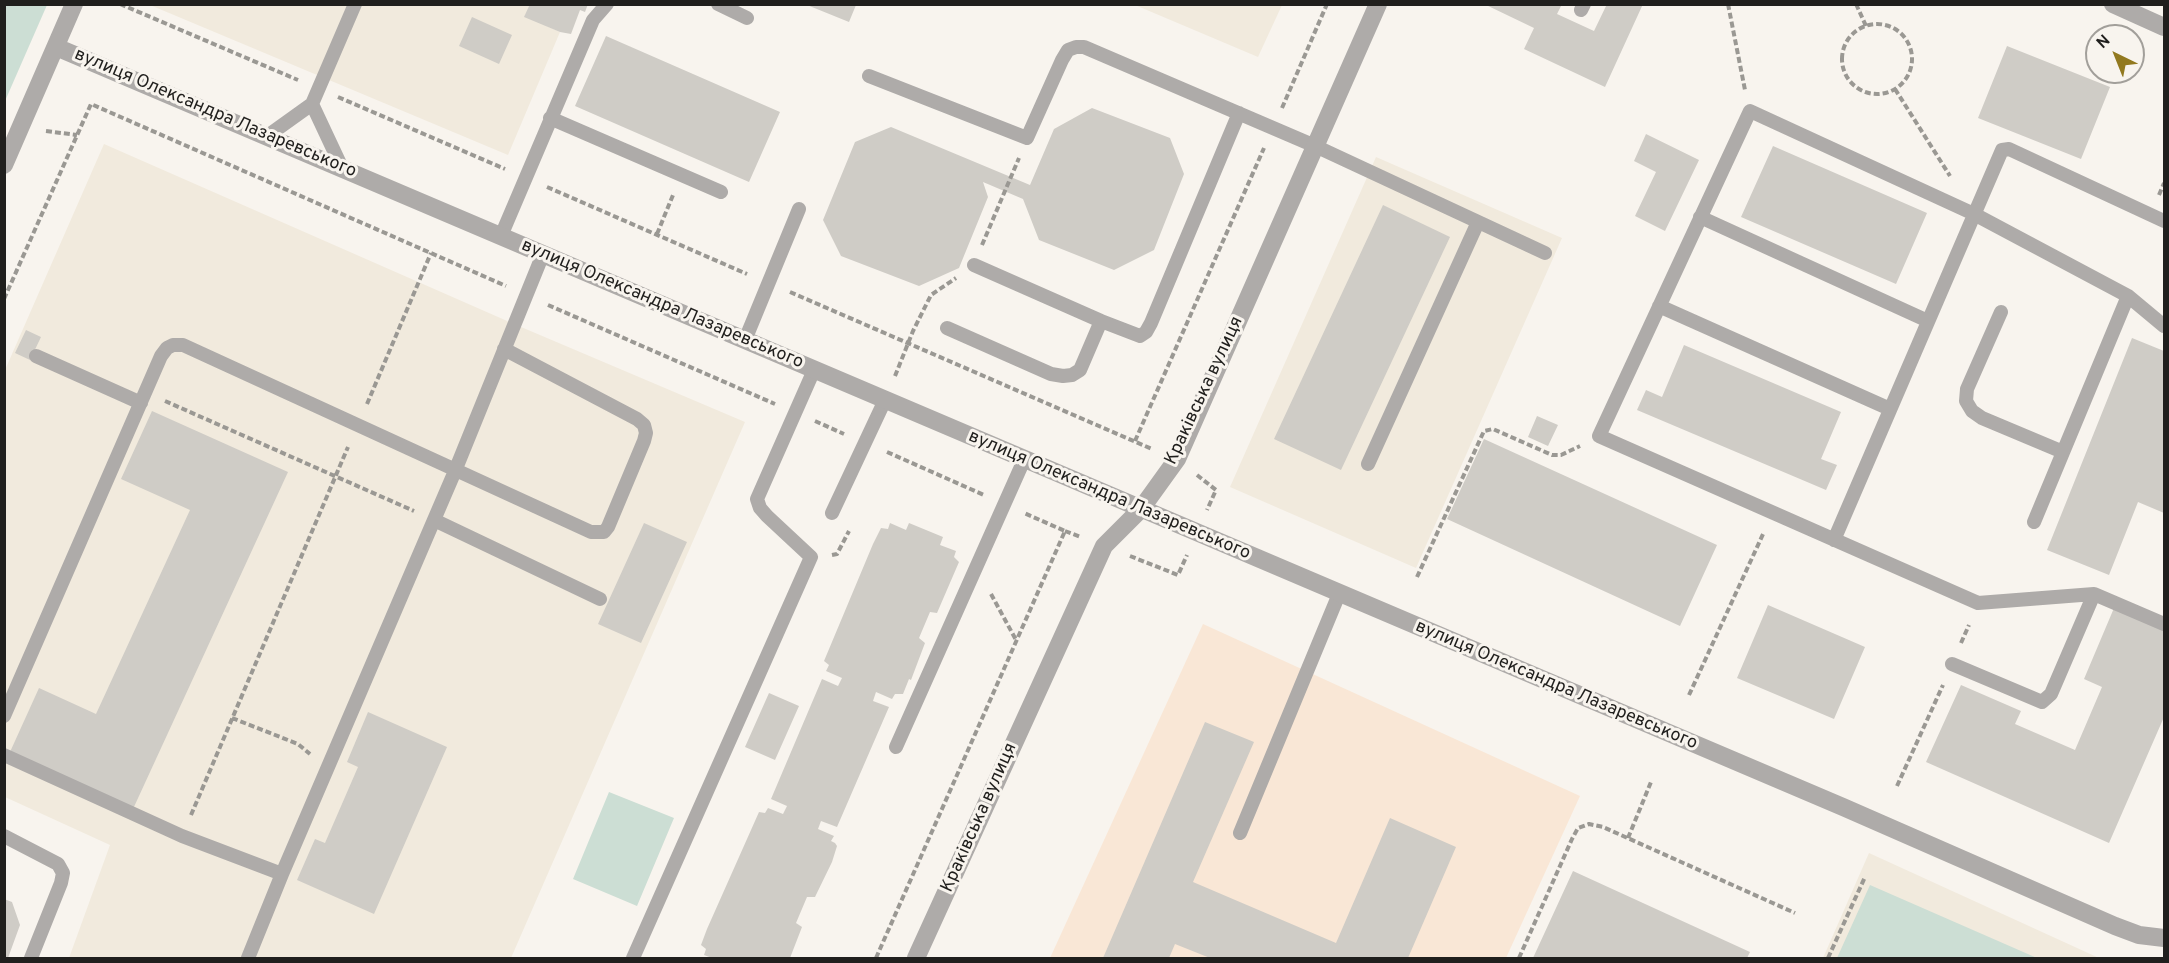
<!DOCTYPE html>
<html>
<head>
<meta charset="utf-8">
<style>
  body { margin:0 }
  #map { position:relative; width:2169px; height:963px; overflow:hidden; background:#f8f4ee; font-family:Overpass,sans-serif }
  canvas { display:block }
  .frame { position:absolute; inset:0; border:6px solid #201f1d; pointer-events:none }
  .north { position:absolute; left:2085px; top:24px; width:60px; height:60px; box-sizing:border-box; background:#f8f4ee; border:2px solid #a29f9a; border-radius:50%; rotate:317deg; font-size:16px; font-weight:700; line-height:24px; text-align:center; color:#201f1d }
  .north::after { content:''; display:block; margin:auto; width:21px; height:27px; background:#92791f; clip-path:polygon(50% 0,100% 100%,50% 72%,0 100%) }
</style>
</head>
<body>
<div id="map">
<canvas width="2169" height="963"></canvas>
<div class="frame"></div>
<div class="north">N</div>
</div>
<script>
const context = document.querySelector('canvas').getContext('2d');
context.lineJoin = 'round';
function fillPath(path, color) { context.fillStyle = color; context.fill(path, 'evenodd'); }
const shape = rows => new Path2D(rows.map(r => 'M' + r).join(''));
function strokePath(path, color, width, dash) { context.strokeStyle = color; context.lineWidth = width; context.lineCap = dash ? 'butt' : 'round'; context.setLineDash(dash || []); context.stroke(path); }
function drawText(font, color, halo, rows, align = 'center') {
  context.font = font + ' Overpass,sans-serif'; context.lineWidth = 6; context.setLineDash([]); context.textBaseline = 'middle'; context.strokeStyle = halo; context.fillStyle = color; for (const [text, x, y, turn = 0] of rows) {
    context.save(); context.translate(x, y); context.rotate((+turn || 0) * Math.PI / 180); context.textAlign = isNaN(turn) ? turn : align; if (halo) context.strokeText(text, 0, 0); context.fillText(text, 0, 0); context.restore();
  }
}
fillPath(shape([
  [150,5,530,5,525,16,560,32,508,155],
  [1135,5,1282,5,1258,57],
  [104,144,514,324,745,422,511,958,69,958,110,845,5,797,5,370],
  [1376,157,1562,238,1416,568,1230,487],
  [1869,853,2099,958,1823,958]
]), '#f1eadd');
fillPath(shape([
  [1203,624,1580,796,1506,958,1050,958]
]), '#f9e7d6');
fillPath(shape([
  [4,5,47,5,5,101,4,101],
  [609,792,674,818,637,906,573,879],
  [1870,885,2037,958,1837,958]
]), '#ccded4');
fillPath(shape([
  [530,4,588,4,585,12,580,10,571,34,560,32,524,17],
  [1484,4,1562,4,1557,14,1594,31,1607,4,1643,4,1605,87,1524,49,1534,28],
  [807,5,856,5,849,22],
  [472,17,512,35,499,64,459,46],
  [606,36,780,112,749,182,575,106],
  [2007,46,2110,87,2081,159,1978,118],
  [1092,108,1170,138,1184,174,1154,250,1114,270,1039,240,1023,199,983,182,988,197,959,268,919,286,841,256,823,220,855,142,891,127,1030,185,1054,129],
  [1646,134,1699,160,1665,231,1635,216,1656,172,1634,161],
  [1773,146,1927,213,1896,284,1741,217],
  [1383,205,1450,237,1341,470,1274,439],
  [26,330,41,337,30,360,15,353],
  [2132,338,2164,351,2164,513,2138,502,2109,575,2047,550],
  [1684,345,1841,412,1821,459,1837,465,1826,490,1637,410,1646,390,1662,397],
  [152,411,288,472,133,809,10,752,39,688,96,714,190,510,121,479],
  [1537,416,1558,425,1548,446,1528,437],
  [1484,439,1717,545,1680,626,1447,519],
  [644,523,687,542,641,643,598,624],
  [890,523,906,530,909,523,943,537,940,545,956,551,954,557,959,562,937,613,930,612,919,638,925,643,911,680,909,679,903,694,895,694,892,699,876,692,873,701,889,707,837,827,821,821,818,829,834,836,831,841,835,843,837,846,832,862,815,897,807,897,796,923,802,927,790,958,712,958,704,955,706,949,701,945,707,929,759,812,765,813,768,808,783,814,787,806,771,799,822,679,838,686,842,678,826,671,829,665,824,661,873,544,881,528,888,529],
  [1768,605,1865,647,1834,719,1737,678],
  [2114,608,2164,631,2164,717,2109,843,1926,762,1961,685,2021,711,2015,724,2075,750,2102,687,2084,679],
  [769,693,799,706,775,760,745,747],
  [368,712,447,747,374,914,297,880,315,839,325,843,358,767,347,762],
  [1205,722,1254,742,1193,882,1336,943,1390,818,1456,847,1408,958,1210,958,1175,944,1169,958,1103,958],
  [1573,871,1750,952,1747,958,1533,958],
  [4,899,12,902,20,925,8,958,4,958]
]), '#cfccc6');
strokePath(shape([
  [120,4,298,80],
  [1728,4,1745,90],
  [1856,4,1866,26],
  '1842 59a35 35 0 1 1 70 0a35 35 0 1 1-70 0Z',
  [1895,89,1950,176],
  [338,97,505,169],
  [1282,108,1327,4],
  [46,131,77,135],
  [547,187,747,274],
  [2159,195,2164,183],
  [657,234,673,195],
  [982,245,1019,158],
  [790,292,1152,449],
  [4,299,91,104,506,286],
  [548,305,775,404],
  [895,376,913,331,931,295,956,278],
  [165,401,414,511],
  [367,404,431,253],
  [815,421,844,434],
  [1135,441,1264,148],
  [887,452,984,495],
  [1197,475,1216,490,1207,510],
  [1065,531,1081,537],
  [832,555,837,554,849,531],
  [1130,556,1178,575,1187,555],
  [1417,577,1484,431,1493,429,1552,455,1561,455,1580,446],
  [991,594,1016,640],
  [1961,643,1969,625],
  [1689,695,1764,532],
  [232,718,298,744,310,754],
  [1897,786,1943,685],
  [191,815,348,447],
  [1628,838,1651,782],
  [876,958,1065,531,1024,513],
  [1519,958,1572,839,1578,828,1589,824,1603,827,1795,913],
  [1828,958,1865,877]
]), '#9a9893', 4, [6, 3]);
strokePath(shape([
  [718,4,747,18],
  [1581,10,1584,4],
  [869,76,1027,138,1062,60,1068,50,1076,47,1084,47,1315,146,1545,253],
  [312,104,342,168],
  [550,118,721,192],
  [266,137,312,104,355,4],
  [1700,217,1928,321],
  [501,236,593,20,607,4],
  [974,265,1101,321,1140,336,1146,332,1151,323,1239,113],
  [1659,306,1890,409],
  [2001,312,1967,389,1966,401,1972,411,1982,418,2063,452],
  [2164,326,2128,296,1974,214,1750,111,1599,436,1978,603,2094,594,2164,624],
  [947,328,1051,374,1063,376,1072,375,1080,370,1101,321],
  [745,340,799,209],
  [36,356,141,403],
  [1368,464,1478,222],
  [832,513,885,400],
  [434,520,600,599],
  [2034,522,2128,296],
  [1834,540,2002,150,2009,149,2164,221],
  [1952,664,2042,702,2051,694,2094,594],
  [4,716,161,356,167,348,173,345,183,345,591,532,604,532,608,527,644,441,646,433,644,425,637,419,504,349],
  [896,747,1024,460],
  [4,755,182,836,282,874],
  [1240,833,1339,594],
  [4,836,58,864,63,873,61,883,31,958],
  [248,958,282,874,455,471,543,254],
  [633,958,811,557,767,516,760,508,757,499,814,370]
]), '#aeaba9', 14);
strokePath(shape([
  [2113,4,2164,27],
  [56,47,1843,807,2115,926,2139,935,2164,938],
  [4,165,74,4],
  [916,958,1104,546,1141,509,1177,459,1378,4]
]), '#aeaba9', 18);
drawText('18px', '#201f1d', '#f8f4ee', [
  ["вулиця Олександра Лазаревського",215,114,23],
  ["вулиця Олександра Лазаревського",662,305,23],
  ["Краківська вулиця",1205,391,-65],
  ["вулиця Олександра Лазаревського",1109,496,23],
  ["вулиця Олександра Лазаревського",1556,686,23],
  ["Краківська вулиця",980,818,-66]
]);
</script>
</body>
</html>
